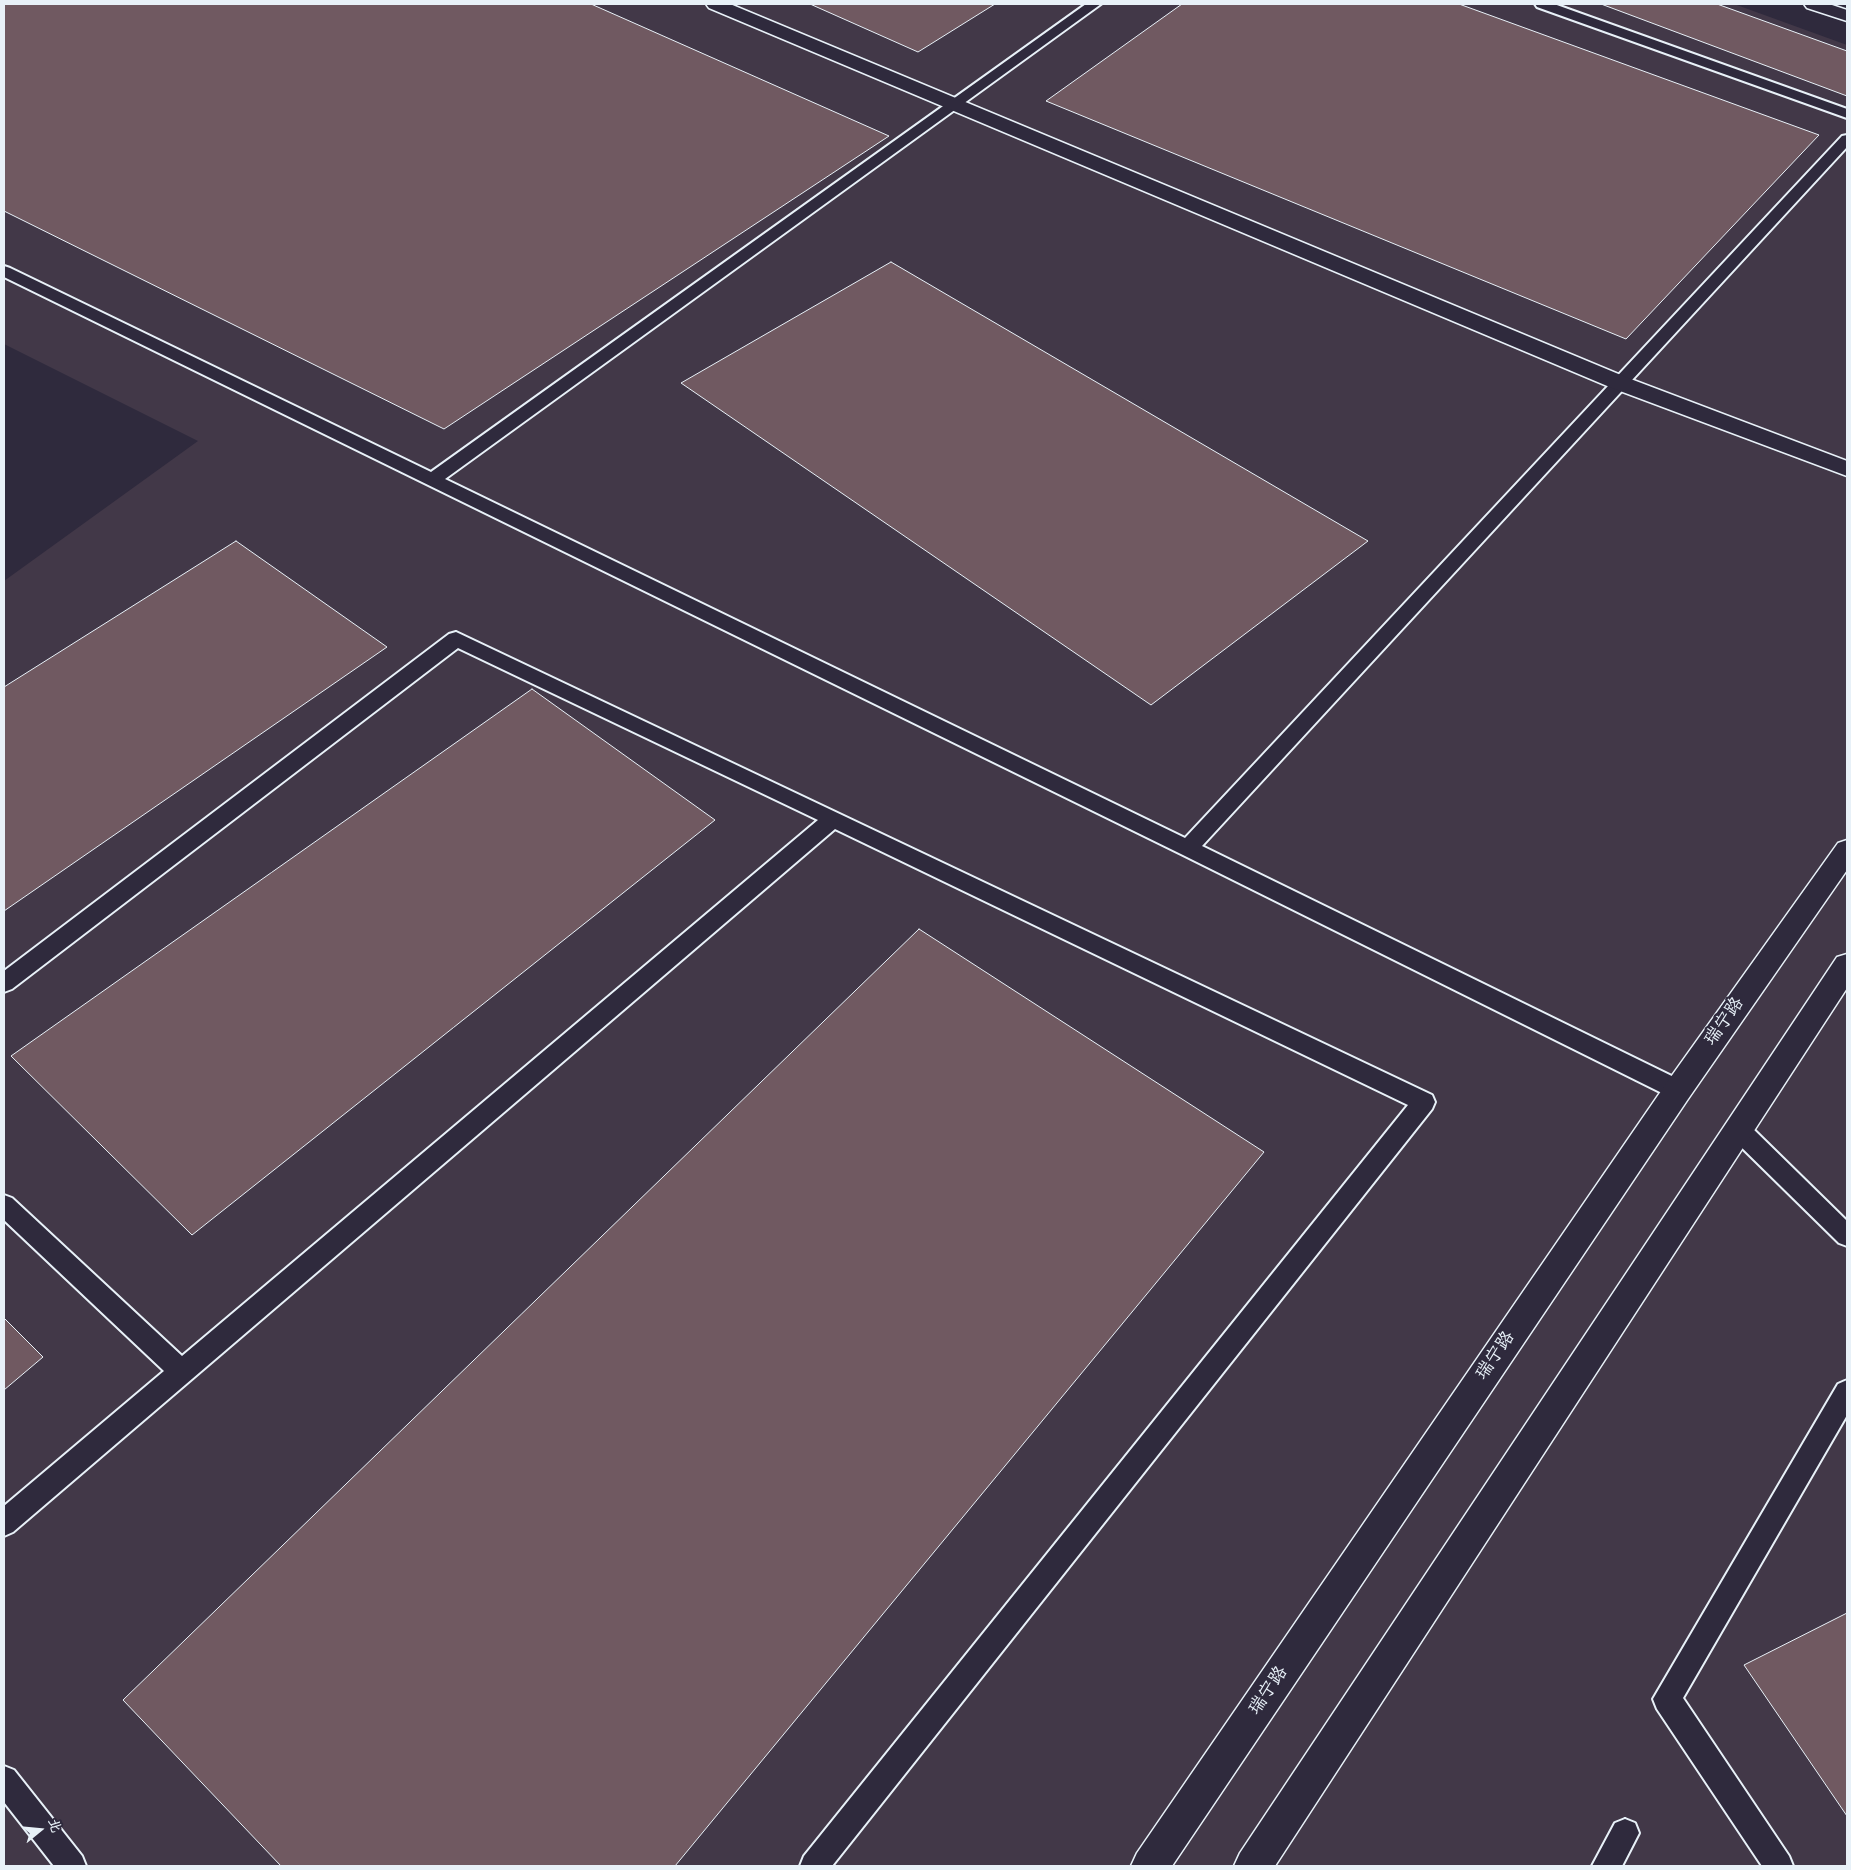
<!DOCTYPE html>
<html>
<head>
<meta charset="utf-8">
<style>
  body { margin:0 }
  #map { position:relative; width:1851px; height:1870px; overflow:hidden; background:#2f2a3d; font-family:Mynerve,"LXGW WenKai TC",sans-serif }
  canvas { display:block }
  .frame { position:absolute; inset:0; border:5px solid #e8f1f8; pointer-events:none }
  .north { position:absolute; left:15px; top:1805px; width:50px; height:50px; -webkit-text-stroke:4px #2f2a3d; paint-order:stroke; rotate:73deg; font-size:14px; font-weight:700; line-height:20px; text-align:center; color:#e8f1f8 }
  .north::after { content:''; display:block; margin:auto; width:18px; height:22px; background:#e8f1f8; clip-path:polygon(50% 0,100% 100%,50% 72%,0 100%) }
</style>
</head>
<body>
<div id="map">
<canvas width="1851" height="1870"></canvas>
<div class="frame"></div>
<div class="north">北</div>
</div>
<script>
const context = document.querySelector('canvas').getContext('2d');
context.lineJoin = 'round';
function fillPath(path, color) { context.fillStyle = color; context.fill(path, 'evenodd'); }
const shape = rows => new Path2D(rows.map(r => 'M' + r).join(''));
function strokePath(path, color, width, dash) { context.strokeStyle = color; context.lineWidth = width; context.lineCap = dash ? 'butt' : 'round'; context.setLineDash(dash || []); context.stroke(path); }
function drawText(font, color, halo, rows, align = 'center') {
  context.font = font + ' Mynerve,"LXGW WenKai TC",sans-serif'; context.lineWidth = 4.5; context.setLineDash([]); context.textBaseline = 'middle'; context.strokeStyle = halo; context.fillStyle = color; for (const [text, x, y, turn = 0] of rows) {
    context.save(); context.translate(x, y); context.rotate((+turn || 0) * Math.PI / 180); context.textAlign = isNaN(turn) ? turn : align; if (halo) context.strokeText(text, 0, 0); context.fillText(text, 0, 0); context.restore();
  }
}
fillPath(shape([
  [4,4,1734,4,1847,45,1847,1866,4,1866,4,581,198,441,4,344]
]), '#423848');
const building = shape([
  [4,4,591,4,889,136,444,429,4,211,4,4],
  [810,4,995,4,918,52,810,4],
  [1182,4,1459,4,1819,135,1626,339,1046,101,1182,4],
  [1601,4,1717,4,1847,51,1847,96,1601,4],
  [891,262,1368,541,1151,705,681,383,891,262],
  [236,541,387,647,4,911,4,687,236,541],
  [532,689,715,820,192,1235,11,1056,532,689],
  [919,929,1264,1152,675,1866,281,1866,123,1700,919,929],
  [4,1318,43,1357,4,1390,4,1318],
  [1847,1613,1847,1816,1744,1665,1847,1613]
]);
fillPath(building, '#705961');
strokePath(building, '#e8f1f8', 1);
const lane = shape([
  [1086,4,1101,4,445,479,1185,838,1842,136,1847,135,1847,147,1202,846,1686,1083,1689,1090,1686,1097,1678,1099,1670,1097,1181,854,4,277,4,266,10,268,431,472,1086,4],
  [1535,4,1554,4,1847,109,1847,118,1537,7,1535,4],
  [456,632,1432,1095,1435,1102,1432,1109,832,1866,800,1866,804,1856,1408,1105,835,829,13,1532,4,1536,4,1506,164,1371,4,1220,4,1195,12,1198,182,1356,818,820,458,648,12,989,4,992,4,971,449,634,456,632],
  [1740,1121,1748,1124,1847,1221,1847,1246,1839,1243,1732,1138,1729,1131,1732,1124,1740,1121],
  [1847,1380,1847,1415,1683,1698,1789,1856,1793,1866,1762,1866,1657,1709,1653,1699,1838,1384,1847,1380],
  [4,1766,14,1770,82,1856,86,1866,54,1866,4,1802,4,1766],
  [1625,1819,1635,1823,1639,1833,1622,1866,1592,1866,1615,1823,1625,1819]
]);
const street = shape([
  [706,4,730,4,1628,378,1847,461,1847,476,1612,388,709,8,706,4],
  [1804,4,1829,4,1847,10,1847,21,1807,8,1804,4]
]);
const primary = shape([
  [1847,840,1847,870,1688,1099,1172,1866,1131,1866,1137,1853,1668,1081,1838,843,1847,840],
  [1847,954,1847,988,1275,1866,1234,1866,1240,1853,1837,957,1847,954]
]);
strokePath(lane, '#e8f1f8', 4);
strokePath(street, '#e8f1f8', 3);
strokePath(primary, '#e8f1f8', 3);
fillPath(lane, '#2f2a3d');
fillPath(street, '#2f2a3d');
fillPath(primary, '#2f2a3d');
drawText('18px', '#e8f1f8', '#2f2a3d', [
  ["瑞宁路",1725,1022,-55],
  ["瑞宁路",1496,1356,-56],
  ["瑞宁路",1269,1691,-56]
]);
</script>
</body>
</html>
